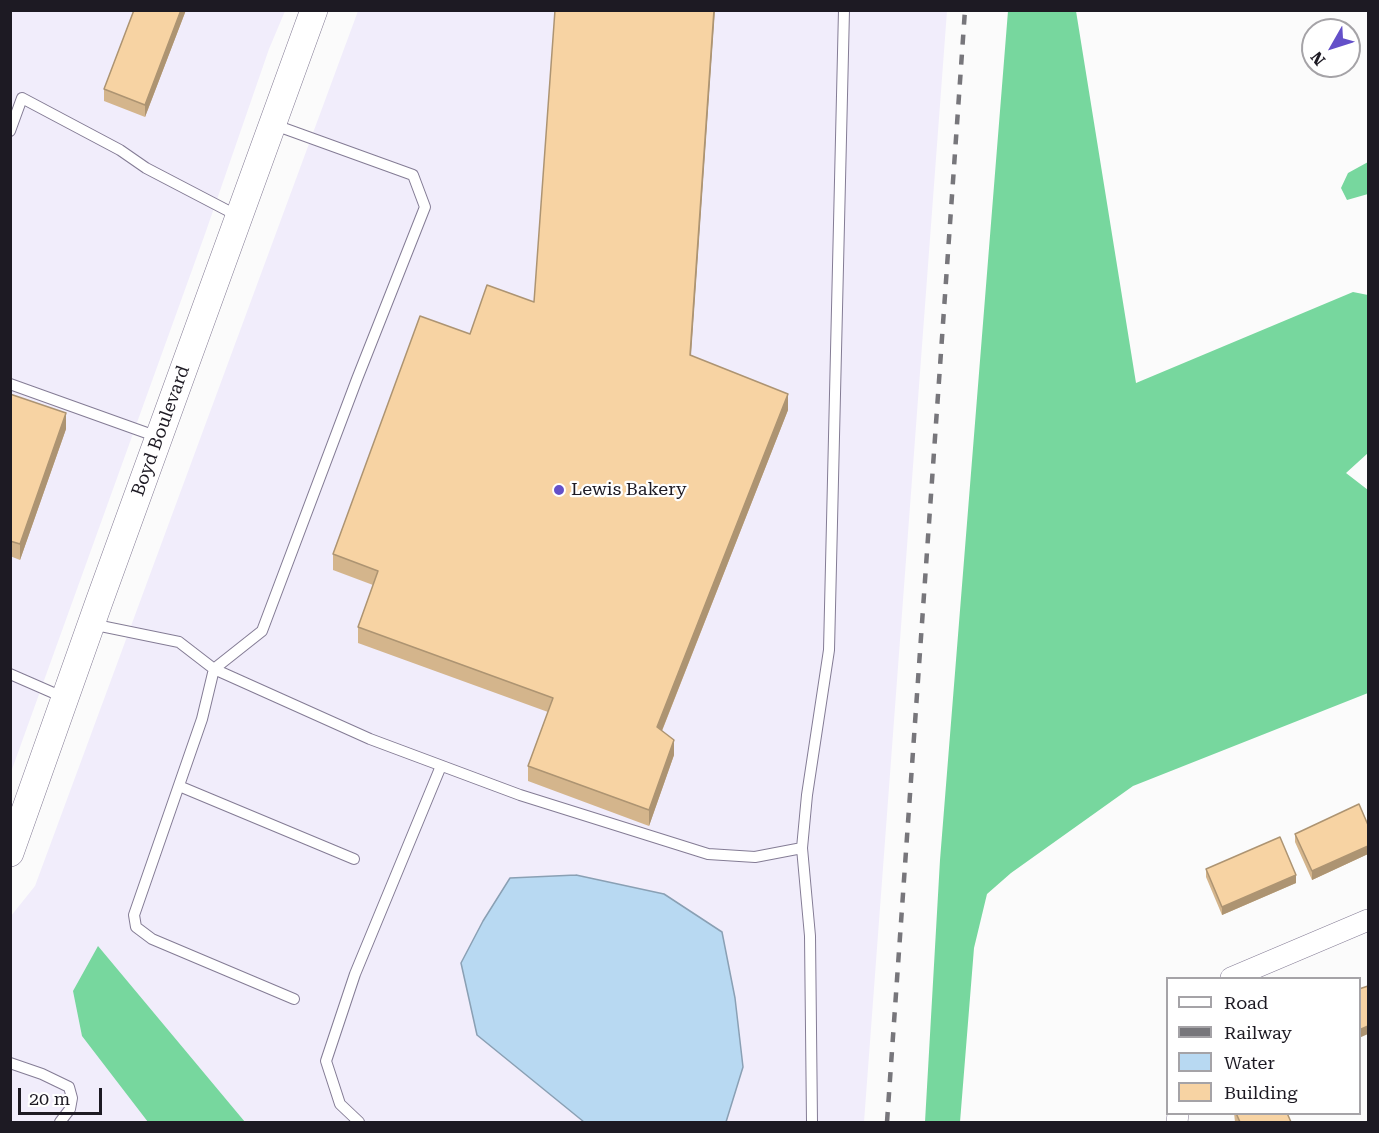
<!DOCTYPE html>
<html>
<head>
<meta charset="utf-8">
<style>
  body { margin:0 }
  #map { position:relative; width:1379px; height:1133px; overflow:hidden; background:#fbfbfb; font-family:"Roboto Serif",serif }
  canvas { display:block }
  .frame { position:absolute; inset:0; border:12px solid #1d1a23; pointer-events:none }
  .legend { position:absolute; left:1166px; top:977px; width:195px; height:138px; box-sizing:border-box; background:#fff; border:2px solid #a5a3a7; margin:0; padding:8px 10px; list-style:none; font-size:18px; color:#1d1a23 }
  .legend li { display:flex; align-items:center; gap:12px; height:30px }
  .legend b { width:30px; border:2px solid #a5a3a7 }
  .north { position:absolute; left:1301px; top:18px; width:60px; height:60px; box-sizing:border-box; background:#fff; border:2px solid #a5a3a7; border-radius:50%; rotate:231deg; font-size:16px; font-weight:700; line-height:24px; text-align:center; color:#1d1a23 }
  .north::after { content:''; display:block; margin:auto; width:21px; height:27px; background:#6450c9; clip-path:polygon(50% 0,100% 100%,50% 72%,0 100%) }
  .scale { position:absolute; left:18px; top:1088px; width:84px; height:27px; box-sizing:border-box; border:3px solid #1d1a23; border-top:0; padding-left:8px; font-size:18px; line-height:21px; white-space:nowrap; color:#1d1a23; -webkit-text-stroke:4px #fff; paint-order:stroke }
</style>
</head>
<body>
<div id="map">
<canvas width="1379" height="1133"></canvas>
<div class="frame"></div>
<ul class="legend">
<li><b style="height:8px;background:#fff"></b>Road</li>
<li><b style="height:8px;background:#77767b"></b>Railway</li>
<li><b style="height:16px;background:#b8d9f2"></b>Water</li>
<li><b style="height:16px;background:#f7d3a3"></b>Building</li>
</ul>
<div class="north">N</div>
<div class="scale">20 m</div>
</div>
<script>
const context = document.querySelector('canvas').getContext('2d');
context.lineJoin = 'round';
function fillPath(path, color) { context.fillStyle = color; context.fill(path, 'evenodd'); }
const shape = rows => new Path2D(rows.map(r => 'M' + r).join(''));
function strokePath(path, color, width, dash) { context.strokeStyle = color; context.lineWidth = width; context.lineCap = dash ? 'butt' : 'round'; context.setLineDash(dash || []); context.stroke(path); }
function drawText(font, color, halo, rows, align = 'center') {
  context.font = font + ' "Roboto Serif",serif'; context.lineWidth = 4.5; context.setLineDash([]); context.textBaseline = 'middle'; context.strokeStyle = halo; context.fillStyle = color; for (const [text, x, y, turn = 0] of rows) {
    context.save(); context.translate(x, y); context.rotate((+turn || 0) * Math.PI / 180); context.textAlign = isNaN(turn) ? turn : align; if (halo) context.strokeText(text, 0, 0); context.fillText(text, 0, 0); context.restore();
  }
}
fillPath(shape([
  [11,11,285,11,269,49,205,234,11,772],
  [358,11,947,11,864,1122,11,1122,11,916,35,886]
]), '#f1edfb');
fillPath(shape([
  [1008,11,1076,11,1136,383,1353,292,1368,295,1368,453,1346,473,1368,490,1368,693,1133,786,1011,873,987,894,974,948,960,1122,925,1122,940,860],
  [1368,162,1368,194,1347,200,1341,188,1348,173],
  [98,946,245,1122,148,1122,82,1036,73,991]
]), '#77d79e');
const water = shape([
  [576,875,664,894,722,932,735,998,743,1067,726,1122,584,1122,477,1035,461,963,483,921,510,878,576,875]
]);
fillPath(water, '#b8d9f2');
strokePath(water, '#8aa0b4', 1.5);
const service = shape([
  [272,124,413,175,425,207,357,379,262,631,214,669,370,739,520,795,708,854,755,857,802,848,807,795,829,650,844,10],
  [10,131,22,98,120,150,146,168,238,216],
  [10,384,158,437],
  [91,624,179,642,214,669,202,719,134,915,136,927,152,939,294,999],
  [10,674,65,698],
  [179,786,354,859],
  [802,848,810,936,812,1122],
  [10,1063,42,1074,69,1087,72,1098,70,1109,60,1122],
  [359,1122,340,1104,326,1061,355,974,441,766]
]);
const minor = shape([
  [1231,978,1368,920],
  [1177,1122,1178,1114]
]);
const tertiary = shape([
  [10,853,99,602,314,10]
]);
strokePath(service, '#847c95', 12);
strokePath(minor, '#847c95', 22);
strokePath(tertiary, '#847c95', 28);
strokePath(service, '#fff', 10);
strokePath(minor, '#fff', 21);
strokePath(tertiary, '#fff', 27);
strokePath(shape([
  [887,1122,965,10]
]), '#77767b', 4.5, [10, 10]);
fillPath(shape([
  [134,10,186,10,145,117,104,101,104,89],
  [534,302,691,355,788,410,662,731,674,755,649,826,528,781,528,766,548,712,358,643,358,627,373,585,333,570,333,554,470,334],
  [10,394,66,429,20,560,10,556],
  [1368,825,1368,854,1312,880,1295,842,1295,834],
  [1206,869,1296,883,1222,915,1206,877],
  [1234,1113,1287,1113,1291,1122,1235,1122]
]), '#d4b58c');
fillPath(shape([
  [181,10,186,10,145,117,145,105],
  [714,10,715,10,690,370,690,355],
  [788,394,788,410,657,743,657,727],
  [66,413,66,429,20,560,20,544],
  [674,740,674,755,649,826,649,810],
  [1368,846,1368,854,1312,880,1312,871],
  [1296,875,1296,883,1222,915,1222,907],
  [1368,1026,1368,1034,1359,1038,1359,1030]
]), '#ad9472');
const building = shape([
  [134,10,181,10,145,105,104,89,134,10],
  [555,10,714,10,690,355,788,394,657,727,674,740,649,810,528,766,553,698,358,627,378,571,333,554,420,316,470,334,487,285,534,302,555,10],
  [10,394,66,413,20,544,10,541,10,394],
  [1359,804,1368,825,1368,846,1312,871,1295,834,1359,804],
  [1280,837,1296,875,1222,907,1206,869,1280,837],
  [1368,986,1368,1026,1359,1030,1359,989,1368,986],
  [1236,1113,1287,1113,1291,1122,1240,1122,1236,1113]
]);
fillPath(building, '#f7d3a3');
strokePath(building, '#ad9472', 1.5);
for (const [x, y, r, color] of [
  [559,490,6,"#6450c9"]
]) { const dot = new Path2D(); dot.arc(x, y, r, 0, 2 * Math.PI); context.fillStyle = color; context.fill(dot); strokePath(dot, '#fff', 2); }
drawText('18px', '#1d1a23', '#fff', [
  ["Boyd Boulevard",161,431,-70]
]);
drawText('18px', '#1d1a23', '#fff', [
  ["Lewis Bakery",571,490]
], 'left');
</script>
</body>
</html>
